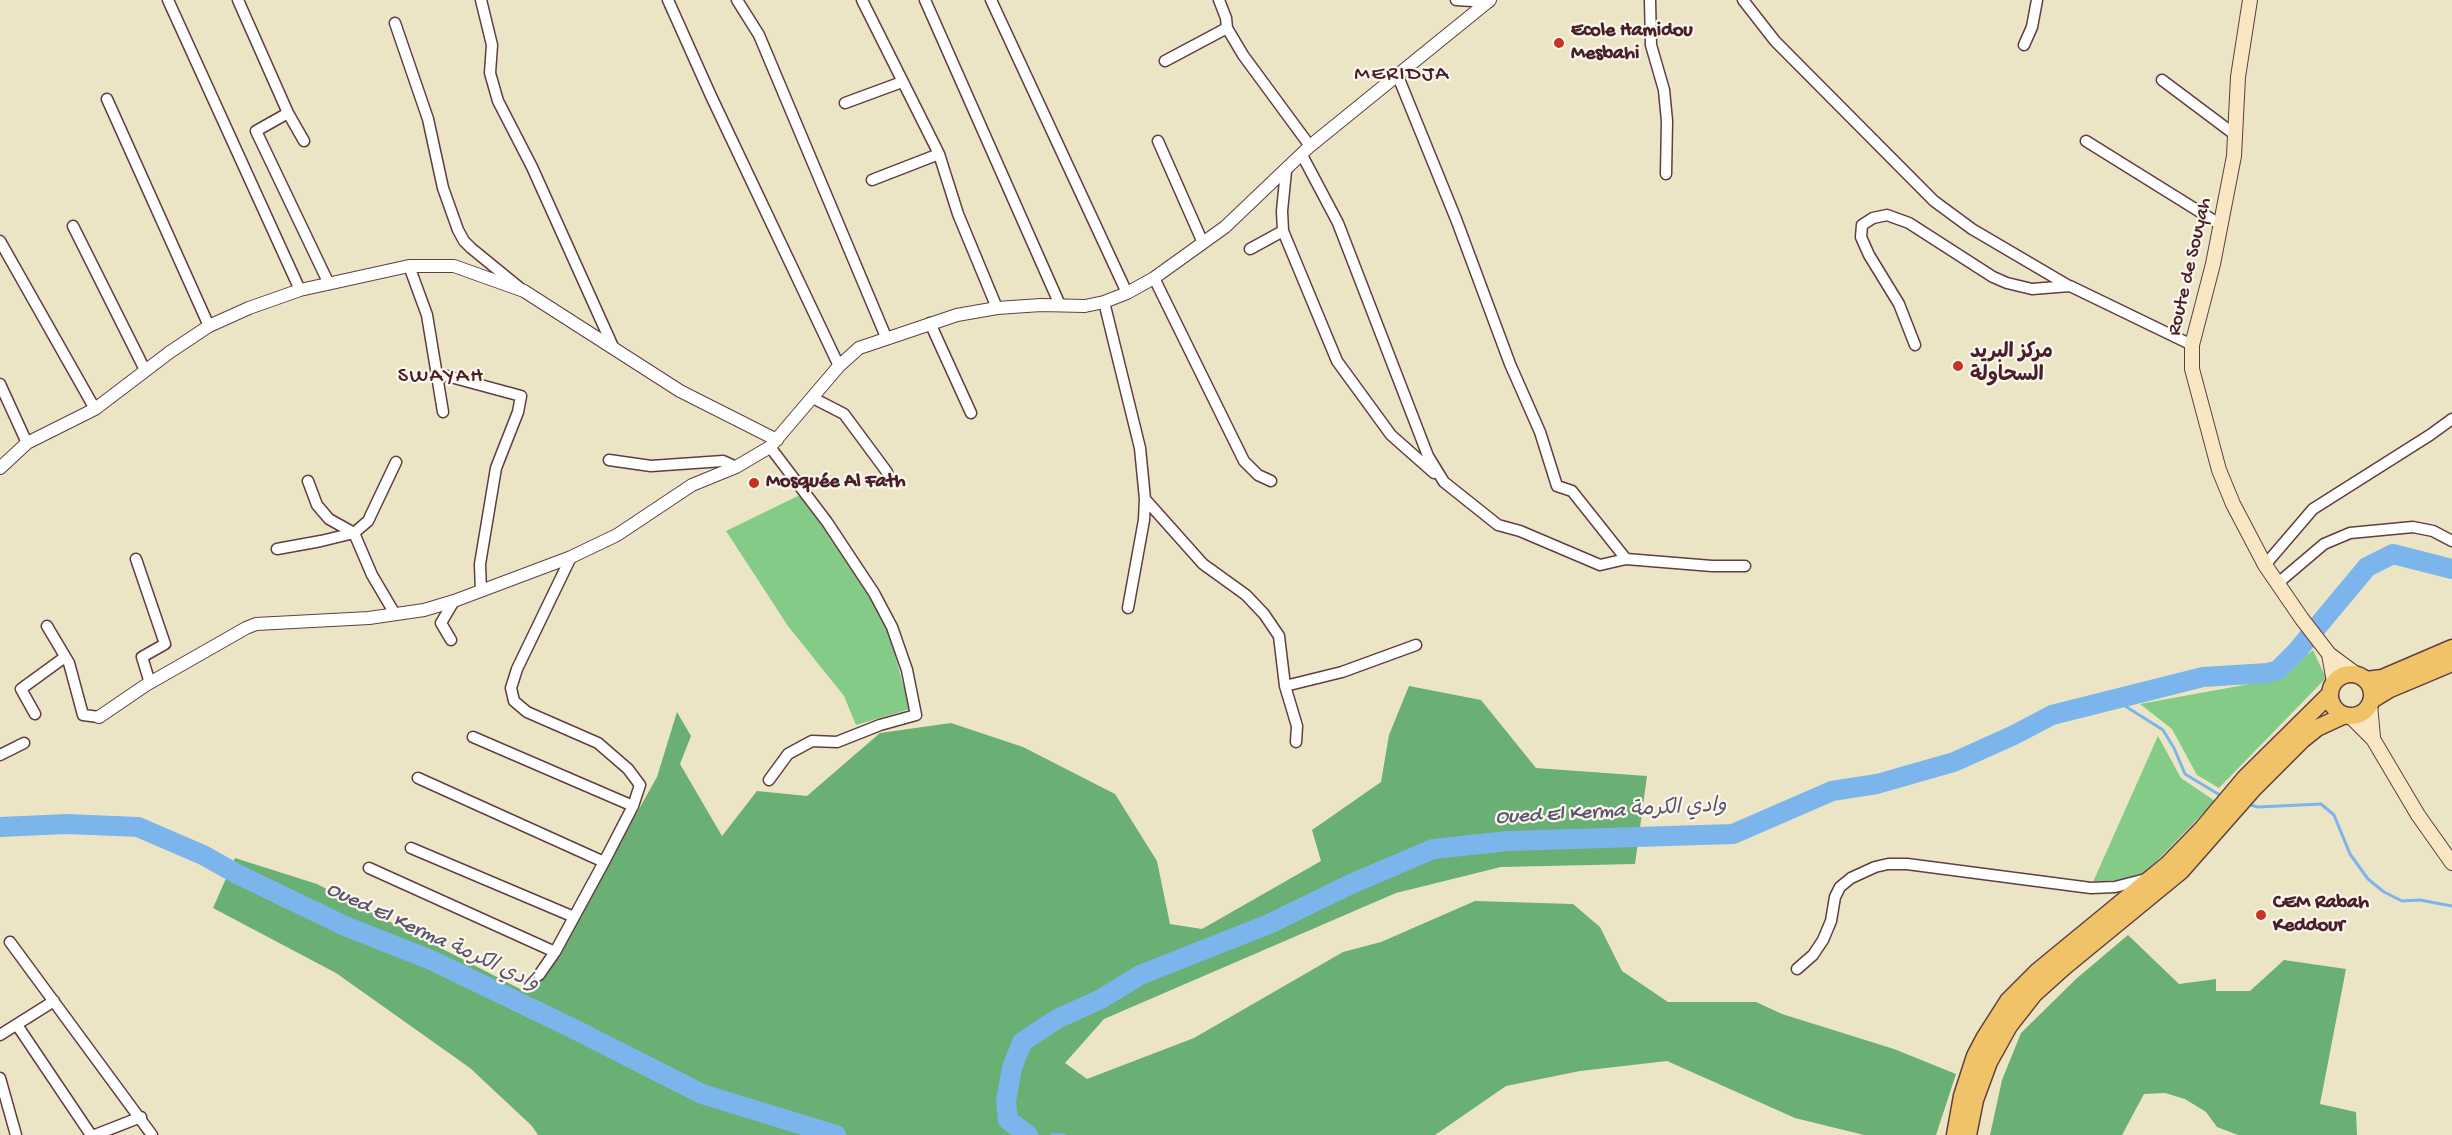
<!DOCTYPE html>
<html>
<head>
<meta charset="utf-8">
<style>
  body { margin:0 }
  canvas { display:block; background:#ece5c5 }
</style>
</head>
<body>
<canvas width="2452" height="1135"></canvas>
<script>
const context = document.querySelector('canvas').getContext('2d');
context.lineJoin = 'round';
function fillPath(path, color) { context.fillStyle = color; context.fill(path, 'evenodd'); }
const shape = rows => new Path2D(rows.map(r => 'M' + r).join(''));
function strokePath(path, color, width, dash) { context.strokeStyle = color; context.lineWidth = width; context.lineCap = dash ? 'butt' : 'round'; context.setLineDash(dash || []); context.stroke(path); }
function drawText(font, color, halo, rows, align = 'center') {
  context.font = font + ' "Gochi Hand","Playpen Sans Arabic",sans-serif'; context.lineWidth = 4.5; context.setLineDash([]); context.textBaseline = 'middle'; context.strokeStyle = halo; context.fillStyle = color; for (const [text, x, y, turn = 0] of rows) {
    context.save(); context.translate(x, y); context.rotate((+turn || 0) * Math.PI / 180); context.textAlign = isNaN(turn) ? turn : align; if (halo) context.strokeText(text, 0, 0); context.fillText(text, 0, 0); context.restore();
  }
}
fillPath(shape([
  [800,495,829,533,864,586,887,627,910,709,856,725,844,696,788,626,726,531],
  [2313,650,2326,678,2219,788,2197,775,2172,729,2140,704,2277,679],
  [2158,736,2181,778,2215,801,2144,874,2119,880,2093,882]
]), '#83cb87');
fillPath(shape([
  [1409,686,1481,700,1536,768,1647,776,1635,864,1501,867,1396,893,1104,1019,1065,1063,1087,1079,1194,1038,1343,952,1381,942,1475,901,1573,904,1600,927,1622,971,1668,1002,1756,1002,1782,1014,1894,1049,1956,1074,1936,1135,1864,1135,1795,1118,1667,1061,1580,1071,1506,1086,1435,1135,538,1135,532,1126,470,1068,336,973,213,908,235,858,317,884,522,990,547,973,657,777,677,712,691,736,680,764,722,836,757,791,807,796,880,733,951,723,1023,747,1115,794,1157,861,1170,924,1202,929,1321,861,1312,830,1381,782,1389,735],
  [2128,935,2179,984,2216,979,2216,991,2250,991,2284,960,2346,969,2320,1104,2356,1112,2357,1135,2238,1135,2217,1127,2206,1112,2185,1099,2165,1093,2144,1094,2122,1135,1990,1135,2002,1080,2021,1033,2076,979]
]), '#6aaf74');
strokePath(shape([
  [2114,699,2163,730,2174,748,2185,774,2223,797],
  [2247,804,2258,807,2321,804,2334,815,2350,854,2368,879,2384,892,2402,901,2420,900,2452,906],
  [1052,1135,1064,1135]
]), '#7bb5ec', 3);
strokePath(shape([
  [0,827,67,824,138,827,203,855,237,874,345,926,431,960,574,1029,702,1094,836,1135],
  [1028,1135,1008,1120,1006,1101,1012,1068,1022,1042,1057,1019,1101,999,1140,975,1269,924,1351,884,1433,849,1508,841,1733,834,1832,791,1877,784,1954,762,2014,735,2052,715,2203,677,2268,673,2278,670,2297,651,2367,567,2393,554,2452,569]
]), '#7bb5ec', 20);
const minor = shape([
  [168,0,300,290],
  [238,0,288,113,304,141],
  [481,0,492,45,490,73,498,101,532,167,614,349],
  [668,0,711,96,839,366],
  [737,0,759,35,886,337],
  [862,0,939,154,958,214,997,308],
  [925,0,1060,305],
  [991,0,1127,293],
  [1219,0,1226,18,1227,28,1243,55,1310,146],
  [1456,0,1489,2],
  [1650,0,1651,45,1664,90,1667,121,1666,174],
  [1743,0,1775,41,1934,201,1972,229,2069,286],
  [395,23,428,119,443,188,458,230,464,241,471,248,520,288],
  [2024,45,2032,27,2037,0],
  [1165,61,1227,28],
  [1397,74,1456,219,1510,364,1540,432,1557,486,1572,491,1626,559],
  [2162,80,2234,134],
  [107,99,209,326],
  [845,103,902,82],
  [288,113,256,131,329,284],
  [1158,141,1203,243],
  [2086,141,2221,225],
  [1302,155,1338,223,1428,456,1444,482,1498,525,1520,531,1600,565,1626,559,1712,566,1745,566],
  [1286,171,1282,211,1283,231,1337,361,1391,435,1434,473],
  [872,180,939,154],
  [73,226,145,370],
  [0,241,95,409],
  [1250,249,1283,231],
  [409,266,427,315,443,412],
  [1154,278,1244,461,1258,475,1271,481],
  [1104,302,1140,448,1145,499,1144,520,1128,608],
  [930,323,971,413],
  [1915,345,1899,304,1869,255,1861,237,1862,225,1873,218,1887,215,1909,223,1993,277,2007,283,2032,289,2070,286,2192,345],
  [436,373,521,396,518,412,496,468,480,564,481,591],
  [0,384,27,443],
  [813,398,844,414,887,472],
  [609,460,651,466,723,461,736,467],
  [308,481,317,505,329,519,354,533,372,575,395,614],
  [1145,499,1203,564,1246,595,1264,614,1279,636,1285,686,1297,726,1296,742],
  [277,549,321,541,354,533,368,521,396,462],
  [136,559,165,644,142,657,150,683],
  [2265,565,2313,509,2430,435,2452,419],
  [2278,583,2324,544,2350,533,2413,527,2433,531,2452,541],
  [47,626,69,663,83,715,99,717],
  [451,640,441,623,454,601],
  [1285,686,1342,672,1416,645],
  [35,714,21,689,65,657],
  [473,737,633,806],
  [0,755,24,743],
  [418,778,604,862],
  [769,780,788,754,812,741,837,742,880,725,916,715,907,670,892,627,874,593,827,522,770,447],
  [411,848,574,917],
  [369,868,555,952],
  [10,942,152,1135],
  [1797,969,1813,955,1823,940,1831,921,1835,897,1840,887,1851,878,1875,867,1888,864,1907,864,2091,888,2115,887,2146,879],
  [539,975,555,952,604,862,633,806,640,785,628,769,598,743,527,712,514,701,511,688,517,669,571,557],
  [17,1025,91,1135],
  [0,1035,54,1001],
  [0,1078,16,1135],
  [95,1135,141,1117]
]);
const tertiary = shape([
  [0,468,27,443,95,409,170,352,209,326,249,308,300,290,409,266,454,266,524,291,680,391,777,440],
  [99,717,146,685,246,628,256,624,369,618,424,610,454,601,571,557,617,535,692,485,736,467,770,447,839,366,859,348,957,315,997,308,1041,305,1085,306,1104,302,1127,293,1154,278,1225,227,1310,146,1490,0]
]);
const secondary = shape([
  [2250,0,2238,77,2234,156,2213,264,2192,345,2192,369,2219,470,2233,504,2265,565,2302,619,2329,654,2356,674],
  [2329,654,2334,682],
  [2370,705,2373,737],
  [2350,716,2373,739,2418,815,2452,863]
]);
const trunk = shape([
  '2330 695a21 21 0 1 1 42 0a21 21 0 1 1-42 0Z',
  [2366,680,2382,678,2452,648],
  [2372,700,2390,689,2452,663],
  [1955,1135,1962,1096,1975,1056,1985,1037,2008,1001,2038,971,2167,865,2203,828,2245,778,2330,694],
  [1968,1135,1975,1100,1989,1062,2009,1026,2034,994,2064,967,2181,871,2254,788,2302,740,2317,728,2345,715]
]);
strokePath(minor, '#623d42', 13);
strokePath(tertiary, '#623d42', 14);
strokePath(secondary, '#623d42', 16);
strokePath(trunk, '#623d42', 19);
strokePath(minor, '#fff', 10);
strokePath(tertiary, '#fff', 12);
strokePath(secondary, '#f9e7c3', 14);
strokePath(trunk, '#f1c369', 16);
for (const [x, y, r, color] of [
  [1559,43,6,"#c8321e"],
  [1958,366,6,"#c8321e"],
  [754,483,6,"#c8321e"],
  [2261,915,6,"#c8321e"]
]) { const dot = new Path2D(); dot.arc(x, y, r, 0, 2 * Math.PI); context.fillStyle = color; context.fill(dot); strokePath(dot, '#fbf7ec', 2); }
drawText('bold 20px', '#4a1f2b', '#fbf7ec', [
  ["Ecole Hamidou",1571,32],
  ["Mesbahi",1571,55],
  ["مركز البريد",1970,354],
  ["السحاولة",1970,377],
  ["Mosquée Al Fath",766,483],
  ["CEM Rabah",2273,904],
  ["Keddour",2273,927]
], 'left');
drawText('20px', '#4a1f2b', '#fbf7ec', [
  ["Route de Souyah",2191,267,-77]
]);
drawText('italic 21px', '#5b546f', '#fbf7ec', [
  ["Oued El Kerma وادي الكرمة",1611,813,-3],
  ["Oued El Kerma وادي الكرمة",432,938,25]
]);
context.letterSpacing = '1.5px';
drawText('22px', '#4a1f2b', '#fbf7ec', [
  ["MERIDJA",1402,76],
  ["SWAYAH",441,378]
]);
context.letterSpacing = '0px';
</script>
</body>
</html>
